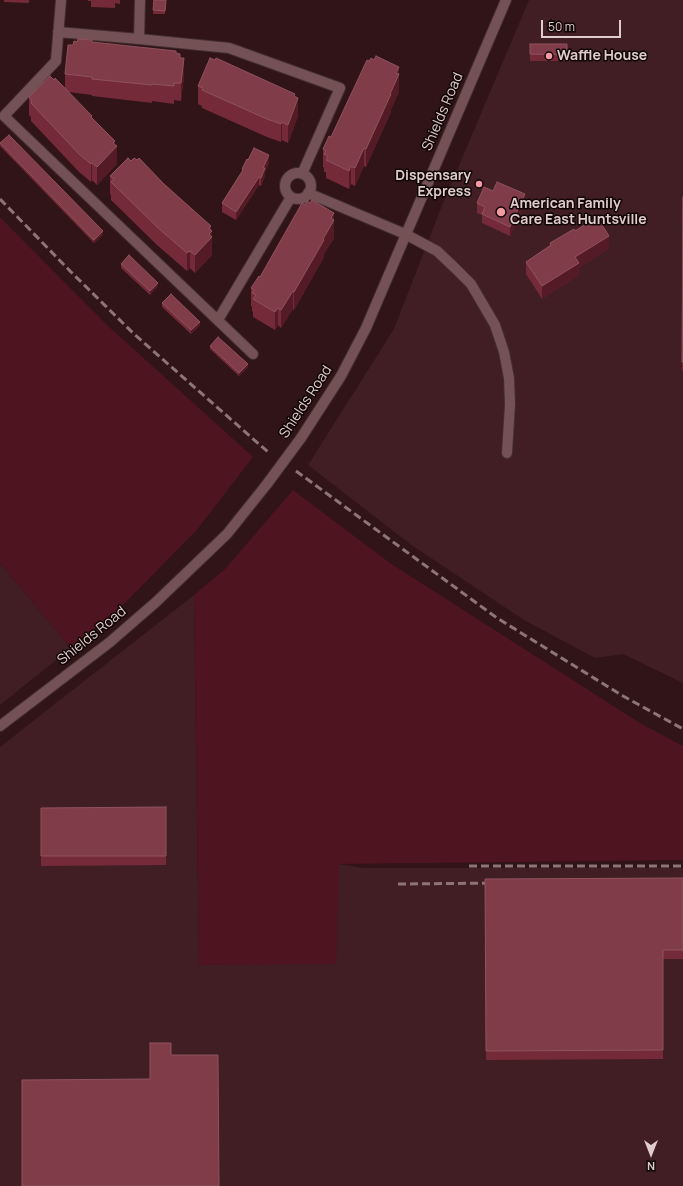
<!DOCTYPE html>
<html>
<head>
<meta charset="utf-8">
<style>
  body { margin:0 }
  #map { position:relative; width:683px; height:1186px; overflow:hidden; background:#301418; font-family:Manrope,sans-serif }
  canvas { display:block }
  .north { position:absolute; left:631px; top:1134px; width:40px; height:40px; -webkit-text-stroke:3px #100506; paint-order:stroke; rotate:180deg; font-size:11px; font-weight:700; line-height:16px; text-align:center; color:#e0cccd }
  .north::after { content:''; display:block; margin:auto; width:14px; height:18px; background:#e0cccd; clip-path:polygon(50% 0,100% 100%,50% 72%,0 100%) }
  .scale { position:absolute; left:541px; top:20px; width:80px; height:18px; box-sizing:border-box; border:2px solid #e0cccd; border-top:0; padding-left:5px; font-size:12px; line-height:14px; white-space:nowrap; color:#e0cccd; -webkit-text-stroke:3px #100506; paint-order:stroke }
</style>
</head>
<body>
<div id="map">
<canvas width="683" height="1186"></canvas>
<div class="north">N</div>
<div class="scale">50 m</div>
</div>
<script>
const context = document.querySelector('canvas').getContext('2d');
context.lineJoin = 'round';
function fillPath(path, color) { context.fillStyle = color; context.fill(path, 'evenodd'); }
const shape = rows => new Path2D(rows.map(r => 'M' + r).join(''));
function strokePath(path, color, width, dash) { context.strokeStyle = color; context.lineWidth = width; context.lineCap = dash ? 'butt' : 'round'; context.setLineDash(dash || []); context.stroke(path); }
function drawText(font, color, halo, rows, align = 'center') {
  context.font = font + ' Manrope,sans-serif'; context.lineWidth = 3; context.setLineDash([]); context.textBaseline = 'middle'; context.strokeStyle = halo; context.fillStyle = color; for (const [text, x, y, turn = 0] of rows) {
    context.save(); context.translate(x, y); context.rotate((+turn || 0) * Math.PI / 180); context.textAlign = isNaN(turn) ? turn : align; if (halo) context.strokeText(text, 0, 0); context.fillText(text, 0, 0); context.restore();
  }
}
fillPath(shape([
  [529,0,683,0,683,683,623,654,595,658,524,620,410,544,308,465,394,329,441,208],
  [0,563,71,648,0,705],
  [194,595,199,965,235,964,338,864,364,868,683,868,683,1186,0,1186,0,747]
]), '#401e23');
fillPath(shape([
  [0,217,106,324,253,457,196,531,120,608,71,648,0,563],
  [293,490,390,563,640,723,683,746,683,860,339,864,336,964,199,965,194,595,225,569]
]), '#4e141f');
const minor = shape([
  [61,0,56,61,4,116,253,354],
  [58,32,139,39,229,48,340,88,302,174],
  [139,39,140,0],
  '285 186a13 13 0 1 1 26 0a13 13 0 1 1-26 0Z',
  [308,193,405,234,437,251,456,269,471,284,495,325,504,352,509,378,510,404,507,453],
  [218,320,291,197]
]);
const tertiary = shape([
  [301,438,341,376,366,328,506,0],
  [0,726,110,642,156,602,227,534,267,484]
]);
strokePath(minor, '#422e30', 12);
strokePath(tertiary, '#422e30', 12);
strokePath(minor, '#735154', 10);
strokePath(tertiary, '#735154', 10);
strokePath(shape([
  [0,199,71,272,134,334,268,452],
  [296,471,497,618,623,696,683,729],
  [469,866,683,866],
  [398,884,496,883]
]), '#8c7477', 3, [8, 4]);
const tertiaryBridge = shape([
  [267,484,301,438]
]);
strokePath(tertiaryBridge, '#422e30', 12, []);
strokePath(tertiaryBridge, '#735154', 10);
fillPath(shape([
  [4,0,29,0,29,3,4,2],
  [88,0,120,0,120,4,115,3,115,8,91,7,91,1,88,1],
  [154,0,166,0,165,14,153,14],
  [77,42,92,42,176,53,180,58,184,76,181,101,174,100,174,104,152,101,152,103,92,96,92,95,69,92,92,118,115,145,117,164,97,185,92,180,91,182,79,172,31,121,31,117,29,115,29,97,54,80,65,88,65,74,73,45],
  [530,44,567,44,567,61,530,61],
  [215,60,295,97,298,116,288,143,282,140,281,142,267,137,202,108,202,106,198,104,198,86],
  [374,60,399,74,399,92,391,109,391,112,366,167,364,166,355,186,351,184,349,189,326,178,326,172,324,172,324,168,323,167,323,149,331,137,369,61],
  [0,143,103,235,94,243,0,146],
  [248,160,269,163,265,172,265,176,261,186,259,185,236,220,222,212,222,203,242,172,242,169],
  [131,161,164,184,211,230,212,236,212,255,195,273,190,268,187,271,157,245,111,200,111,195,110,194,110,176],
  [493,191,525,204,510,236,482,223,482,215,477,213,477,203],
  [683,197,683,371,682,371],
  [334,230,334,238,324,254,324,257,294,310,293,309,281,328,278,325,275,330,253,317,253,312,252,311,252,307,251,306,251,288,260,277],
  [575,231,609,248,579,268,579,275,542,299,526,274,526,262,550,246,550,243],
  [121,264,158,286,150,295,121,268],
  [162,303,200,325,191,334,162,307],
  [210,346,248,367,239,376,210,349],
  [166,807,166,865,41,866,41,808],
  [683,878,683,959,663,959,663,1059,486,1060,485,879]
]), '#742a39');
fillPath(shape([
  [184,58,184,76,181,101,181,83],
  [399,67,399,92,391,109,391,112,366,167,366,149,390,94,396,73],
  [295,94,295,107,298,98,298,116,288,143,288,125],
  [282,122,282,140,281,142,281,124],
  [115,141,115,148,117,146,117,164,97,185,97,167],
  [364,148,364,166,355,186,355,168],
  [269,155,269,163,265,172,265,176,261,186,261,178,263,168],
  [92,163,92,180,91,182,91,164],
  [351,166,351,184,349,189,349,171],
  [259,177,259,185,236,220,236,212],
  [525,194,525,204,510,236,510,227],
  [334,213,334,238,324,254,324,257,294,310,294,292,323,239,331,218],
  [211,226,211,232,212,231,212,255,195,273,195,255,209,228],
  [103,231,103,235,94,243,94,240],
  [609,236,609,248,579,268,579,275,542,299,542,286,575,257],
  [190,251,190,268,187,271,187,253],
  [158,283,158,286,150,295,150,291],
  [293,291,293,309,281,328,281,310],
  [278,308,278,325,275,330,275,312],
  [200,322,200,325,191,334,191,330],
  [248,364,248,367,239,376,239,373]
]), '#541a25');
const building = shape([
  [154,0,166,0,165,11,153,10,154,0],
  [78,39,92,40,92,42,176,51,176,53,180,54,180,58,184,58,181,83,174,83,174,86,152,84,152,85,92,79,92,77,65,74,68,45,73,45,74,41,77,42,78,39],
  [530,44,567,44,567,55,530,54,530,44],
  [376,56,399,67,396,73,399,74,390,94,391,94,366,149,364,148,355,168,351,166,349,171,326,160,328,156,324,154,326,151,323,149,329,136,331,137,367,60,369,61,371,58,374,60,376,56],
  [210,58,215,60,216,58,295,94,294,96,298,98,288,125,282,122,281,124,267,119,202,90,203,88,198,86,210,58],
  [50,76,54,80,55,78,92,116,91,117,115,141,113,143,117,146,97,167,92,163,91,164,79,154,31,103,32,101,29,97,50,76],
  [9,135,103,231,94,240,0,143,9,135],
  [254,148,269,155,263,168,265,168,261,178,259,177,236,212,222,203,243,170,242,169,247,159,248,160,254,148],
  [128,158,131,161,134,158,137,160,139,158,164,184,211,226,209,228,212,231,209,234,212,237,195,255,190,251,187,253,157,227,111,182,114,179,110,176,128,158],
  [497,182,525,194,510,227,482,214,485,207,477,203,484,187,493,191,497,182],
  [683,197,683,362,682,362,683,197],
  [312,200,334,213,331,218,334,220,323,239,324,240,294,292,293,291,281,310,278,308,275,312,253,299,256,295,252,293,254,290,251,288,259,276,260,277,302,203,305,205,307,201,310,203,312,200],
  [597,217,609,236,575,257,579,263,542,286,526,262,551,245,550,243,574,229,575,231,597,217],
  [129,255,158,283,150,291,121,264,129,255],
  [171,294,200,322,191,330,162,303,171,294],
  [218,337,248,364,239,373,210,346,218,337],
  [166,807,166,856,41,856,41,808,166,807],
  [683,878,683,950,663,950,663,1050,486,1051,485,879,683,878],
  [150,1043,171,1043,171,1055,218,1055,219,1186,22,1186,22,1080,150,1079,150,1043]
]);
fillPath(building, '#803c49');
strokePath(building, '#8f525e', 1);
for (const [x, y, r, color] of [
  [549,56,4,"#f49aa4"],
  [479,184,4,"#f49aa4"],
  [501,212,5,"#f49aa4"]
]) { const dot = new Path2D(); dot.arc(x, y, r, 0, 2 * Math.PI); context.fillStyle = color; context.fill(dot); strokePath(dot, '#100506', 1.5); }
drawText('bold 14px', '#e0cccd', '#100506', [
  ["Waffle House",557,56],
  ["Dispensary",471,176,"right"],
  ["Express",471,192,"right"],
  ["American Family",510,204],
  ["Care East Huntsville",510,220]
], 'left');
drawText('14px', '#e0cccd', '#100506', [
  ["Shields Road",443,112,-67],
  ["Shields Road",306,402,-57],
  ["Shields Road",92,636,-39]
]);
</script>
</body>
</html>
